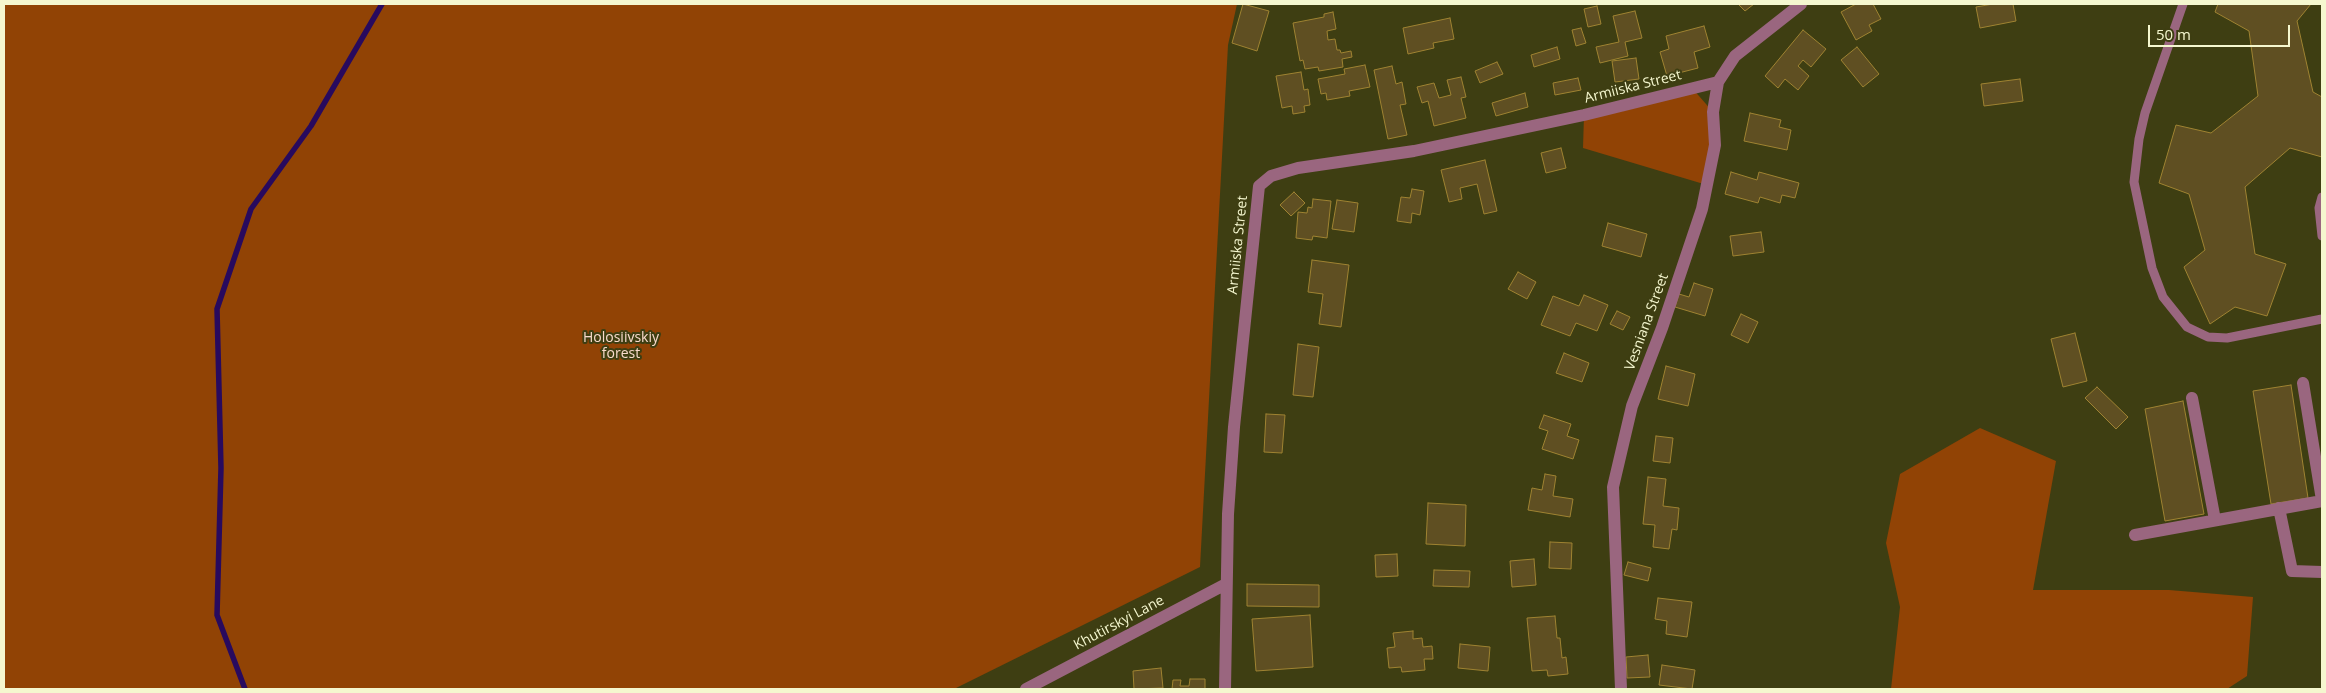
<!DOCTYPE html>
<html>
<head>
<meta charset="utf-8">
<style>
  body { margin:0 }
  #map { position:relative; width:2326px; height:693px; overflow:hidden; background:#3e3e12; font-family:"Open Sans",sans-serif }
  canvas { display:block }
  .frame { position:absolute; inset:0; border:5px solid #f5f7cf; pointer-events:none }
  .scale { position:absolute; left:2148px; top:25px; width:142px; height:22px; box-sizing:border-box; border:2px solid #f5f7cf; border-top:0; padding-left:6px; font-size:15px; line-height:18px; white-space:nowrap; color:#f5f7cf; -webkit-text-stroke:4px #3e3e12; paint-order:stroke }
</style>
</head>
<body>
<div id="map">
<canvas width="2326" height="693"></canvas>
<div class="frame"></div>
<div class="scale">50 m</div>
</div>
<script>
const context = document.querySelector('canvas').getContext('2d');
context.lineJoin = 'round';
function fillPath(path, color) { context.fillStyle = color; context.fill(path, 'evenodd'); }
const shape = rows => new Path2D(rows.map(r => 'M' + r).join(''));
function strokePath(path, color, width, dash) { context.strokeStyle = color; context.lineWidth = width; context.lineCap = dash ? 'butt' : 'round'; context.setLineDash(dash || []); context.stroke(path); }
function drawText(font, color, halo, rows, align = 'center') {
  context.font = font + ' "Open Sans",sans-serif'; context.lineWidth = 4; context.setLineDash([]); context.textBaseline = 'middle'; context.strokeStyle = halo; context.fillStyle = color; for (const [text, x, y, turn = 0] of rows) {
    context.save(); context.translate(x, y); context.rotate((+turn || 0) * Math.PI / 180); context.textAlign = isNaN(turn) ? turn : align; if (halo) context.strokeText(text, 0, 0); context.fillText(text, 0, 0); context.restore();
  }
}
fillPath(shape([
  [4,4,1237,4,1228,45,1200,567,954,689,4,689],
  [1692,88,1713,112,1707,185,1583,148,1584,115],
  [1980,428,2056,461,2033,590,2169,590,2253,597,2247,676,2227,689,1891,689,1900,607,1886,543,1900,474]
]), '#914305');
strokePath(shape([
  [245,689,217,615,221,468,217,309,251,209,311,126,382,4]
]), '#280a5e', 5.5);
const building = shape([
  [1243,4,1269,11,1257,51,1232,43,1243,4],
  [1738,4,1754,4,1745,11,1738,4],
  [1856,4,1873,4,1881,19,1869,25,1872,31,1856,40,1841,12,1856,4],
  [1993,4,2013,4,2016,21,1980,28,1976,7,1993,4],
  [2218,4,2311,4,2297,21,2313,92,2322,97,2322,157,2290,148,2245,187,2255,254,2286,264,2267,316,2235,307,2210,324,2184,267,2205,250,2189,194,2159,183,2176,125,2211,133,2258,96,2249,31,2215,12,2218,4],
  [1597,6,1601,24,1588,27,1584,9,1597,6],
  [1635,11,1642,38,1625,42,1628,56,1600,63,1596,47,1619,42,1613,16,1635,11],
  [1333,12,1336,29,1327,31,1328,40,1335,39,1337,50,1340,50,1341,53,1351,51,1352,57,1342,59,1343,67,1319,71,1318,67,1305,69,1303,60,1300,61,1293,23,1324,17,1324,14,1333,12],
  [1450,18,1454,39,1433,43,1434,48,1408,54,1403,28,1450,18],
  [1704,26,1710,47,1694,52,1698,68,1667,76,1660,52,1669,49,1666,36,1704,26],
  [1581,28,1586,43,1576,46,1572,30,1581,28],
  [1803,30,1826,49,1811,67,1803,60,1798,66,1809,76,1798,90,1785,79,1778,88,1765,76,1803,30],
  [1557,47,1560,59,1534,67,1531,55,1557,47],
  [1857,47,1879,74,1863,87,1841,60,1857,47],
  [1636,58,1639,79,1615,82,1612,61,1636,58],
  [1497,62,1503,74,1480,83,1475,71,1497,62],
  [1365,65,1370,87,1349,91,1350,96,1327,100,1326,93,1321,94,1318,79,1345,74,1344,69,1365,65],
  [1392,66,1396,84,1402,82,1406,104,1400,105,1407,135,1388,139,1374,70,1392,66],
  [1301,72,1304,90,1308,89,1310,105,1304,106,1305,112,1293,114,1292,106,1282,108,1276,76,1301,72],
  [1461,77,1466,97,1461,98,1466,118,1434,126,1428,101,1422,103,1417,87,1434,83,1439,98,1451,95,1447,80,1461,77],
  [1578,78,1581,90,1555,95,1553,83,1578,78],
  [2020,79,2023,101,1984,106,1981,84,2020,79],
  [1525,93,1528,107,1496,116,1492,103,1525,93],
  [1750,113,1781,120,1779,127,1791,130,1787,150,1744,141,1750,113],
  [1561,148,1566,168,1546,173,1541,153,1561,148],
  [1485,160,1497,211,1484,214,1477,184,1460,188,1462,199,1449,202,1441,170,1485,160],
  [1731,172,1757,180,1759,172,1799,183,1795,198,1782,195,1780,203,1760,197,1758,203,1725,194,1731,172],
  [1412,189,1424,191,1420,215,1412,213,1411,223,1397,221,1401,197,1410,198,1412,189],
  [1294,192,1305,203,1291,216,1280,205,1294,192],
  [1313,199,1331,201,1327,238,1313,236,1312,240,1296,238,1298,212,1307,213,1308,207,1312,208,1313,199],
  [1337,200,1358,203,1354,232,1332,229,1337,200],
  [1608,223,1647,234,1641,257,1602,246,1608,223],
  [1761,232,1764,252,1733,256,1730,236,1761,232],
  [1312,260,1349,265,1341,327,1319,324,1323,294,1308,292,1312,260],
  [1518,272,1536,282,1527,299,1508,289,1518,272],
  [1694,283,1713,289,1705,316,1675,307,1679,294,1689,297,1694,283],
  [1584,295,1608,305,1597,331,1576,323,1570,336,1541,325,1553,296,1579,306,1584,295],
  [1617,311,1630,317,1623,330,1610,324,1617,311],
  [1741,314,1758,322,1748,343,1731,335,1741,314],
  [2075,333,2087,381,2063,387,2051,339,2075,333],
  [1298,344,1319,347,1313,397,1293,395,1298,344],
  [1564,353,1589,363,1582,382,1556,373,1564,353],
  [1666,366,1695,374,1688,406,1658,399,1666,366],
  [2291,385,2308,498,2271,504,2253,391,2291,385],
  [2097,387,2128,417,2116,429,2085,398,2097,387],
  [2183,401,2204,514,2165,521,2145,409,2183,401],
  [1266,414,1285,415,1282,453,1264,452,1266,414],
  [1544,415,1571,424,1567,436,1579,440,1573,459,1542,449,1548,431,1539,428,1544,415],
  [1656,436,1673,438,1670,463,1653,461,1656,436],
  [1545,474,1556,476,1553,496,1573,499,1570,517,1528,510,1532,488,1542,490,1545,474],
  [1648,477,1666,479,1663,506,1679,508,1677,530,1672,529,1669,549,1653,547,1655,525,1643,524,1648,477],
  [1428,503,1466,505,1465,546,1426,544,1428,503],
  [1550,542,1572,543,1571,569,1549,568,1550,542],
  [1397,554,1398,576,1376,577,1375,555,1397,554],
  [1534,559,1536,585,1512,587,1510,561,1534,559],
  [1628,562,1651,568,1648,581,1624,575,1628,562],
  [1434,570,1470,571,1469,587,1433,586,1434,570],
  [1247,584,1319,585,1319,607,1247,606,1247,584],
  [1658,598,1692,602,1687,637,1666,634,1667,621,1655,619,1658,598],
  [1310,615,1313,667,1256,671,1252,619,1310,615],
  [1555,616,1557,638,1560,638,1562,658,1566,657,1568,674,1548,676,1547,670,1532,671,1527,618,1555,616],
  [1413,631,1413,639,1422,638,1423,647,1432,646,1433,659,1424,659,1425,670,1402,672,1401,667,1389,668,1387,648,1395,647,1393,633,1413,631],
  [1460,644,1490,647,1488,671,1458,668,1460,644],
  [1648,655,1650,677,1627,678,1626,657,1648,655],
  [1662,665,1695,670,1692,689,1659,685,1662,665],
  [1161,668,1163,688,1134,689,1133,671,1161,668],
  [1190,679,1205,679,1205,689,1172,689,1173,680,1181,680,1180,686,1189,686,1190,679]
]);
fillPath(building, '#5f4f22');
strokePath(building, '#9f8332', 1);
strokePath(shape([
  [2183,4,2145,113,2139,139,2134,182,2152,268,2163,297,2187,327,2208,337,2227,338,2322,319],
  [2322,197,2319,208,2322,236]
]), '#9a667f', 9);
strokePath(shape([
  [2303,383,2322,500],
  [2192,398,2215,520],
  [2279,508,2292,571,2322,572],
  [2135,535,2322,501],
  [1026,689,1226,584],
  [1225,689,1228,514,1234,427,1259,186,1271,176,1298,168,1414,151,1584,115,1718,82],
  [1621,689,1613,487,1632,406,1662,328,1702,209,1715,145,1713,112,1718,82,1735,56,1801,4]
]), '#9a667f', 12);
drawText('14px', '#f5f7cf', '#3e3e12', [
  ["Armiiska Street",1633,87,-14],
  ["Armiiska Street",1238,245,-84],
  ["Vesniana Street",1647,322,-70],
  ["Khutirskyi Lane",1119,623,-28]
]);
drawText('14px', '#f9dbcc', '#3e3e12', [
  ["Holosiivskiy",621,338],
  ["forest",621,354]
]);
</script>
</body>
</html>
